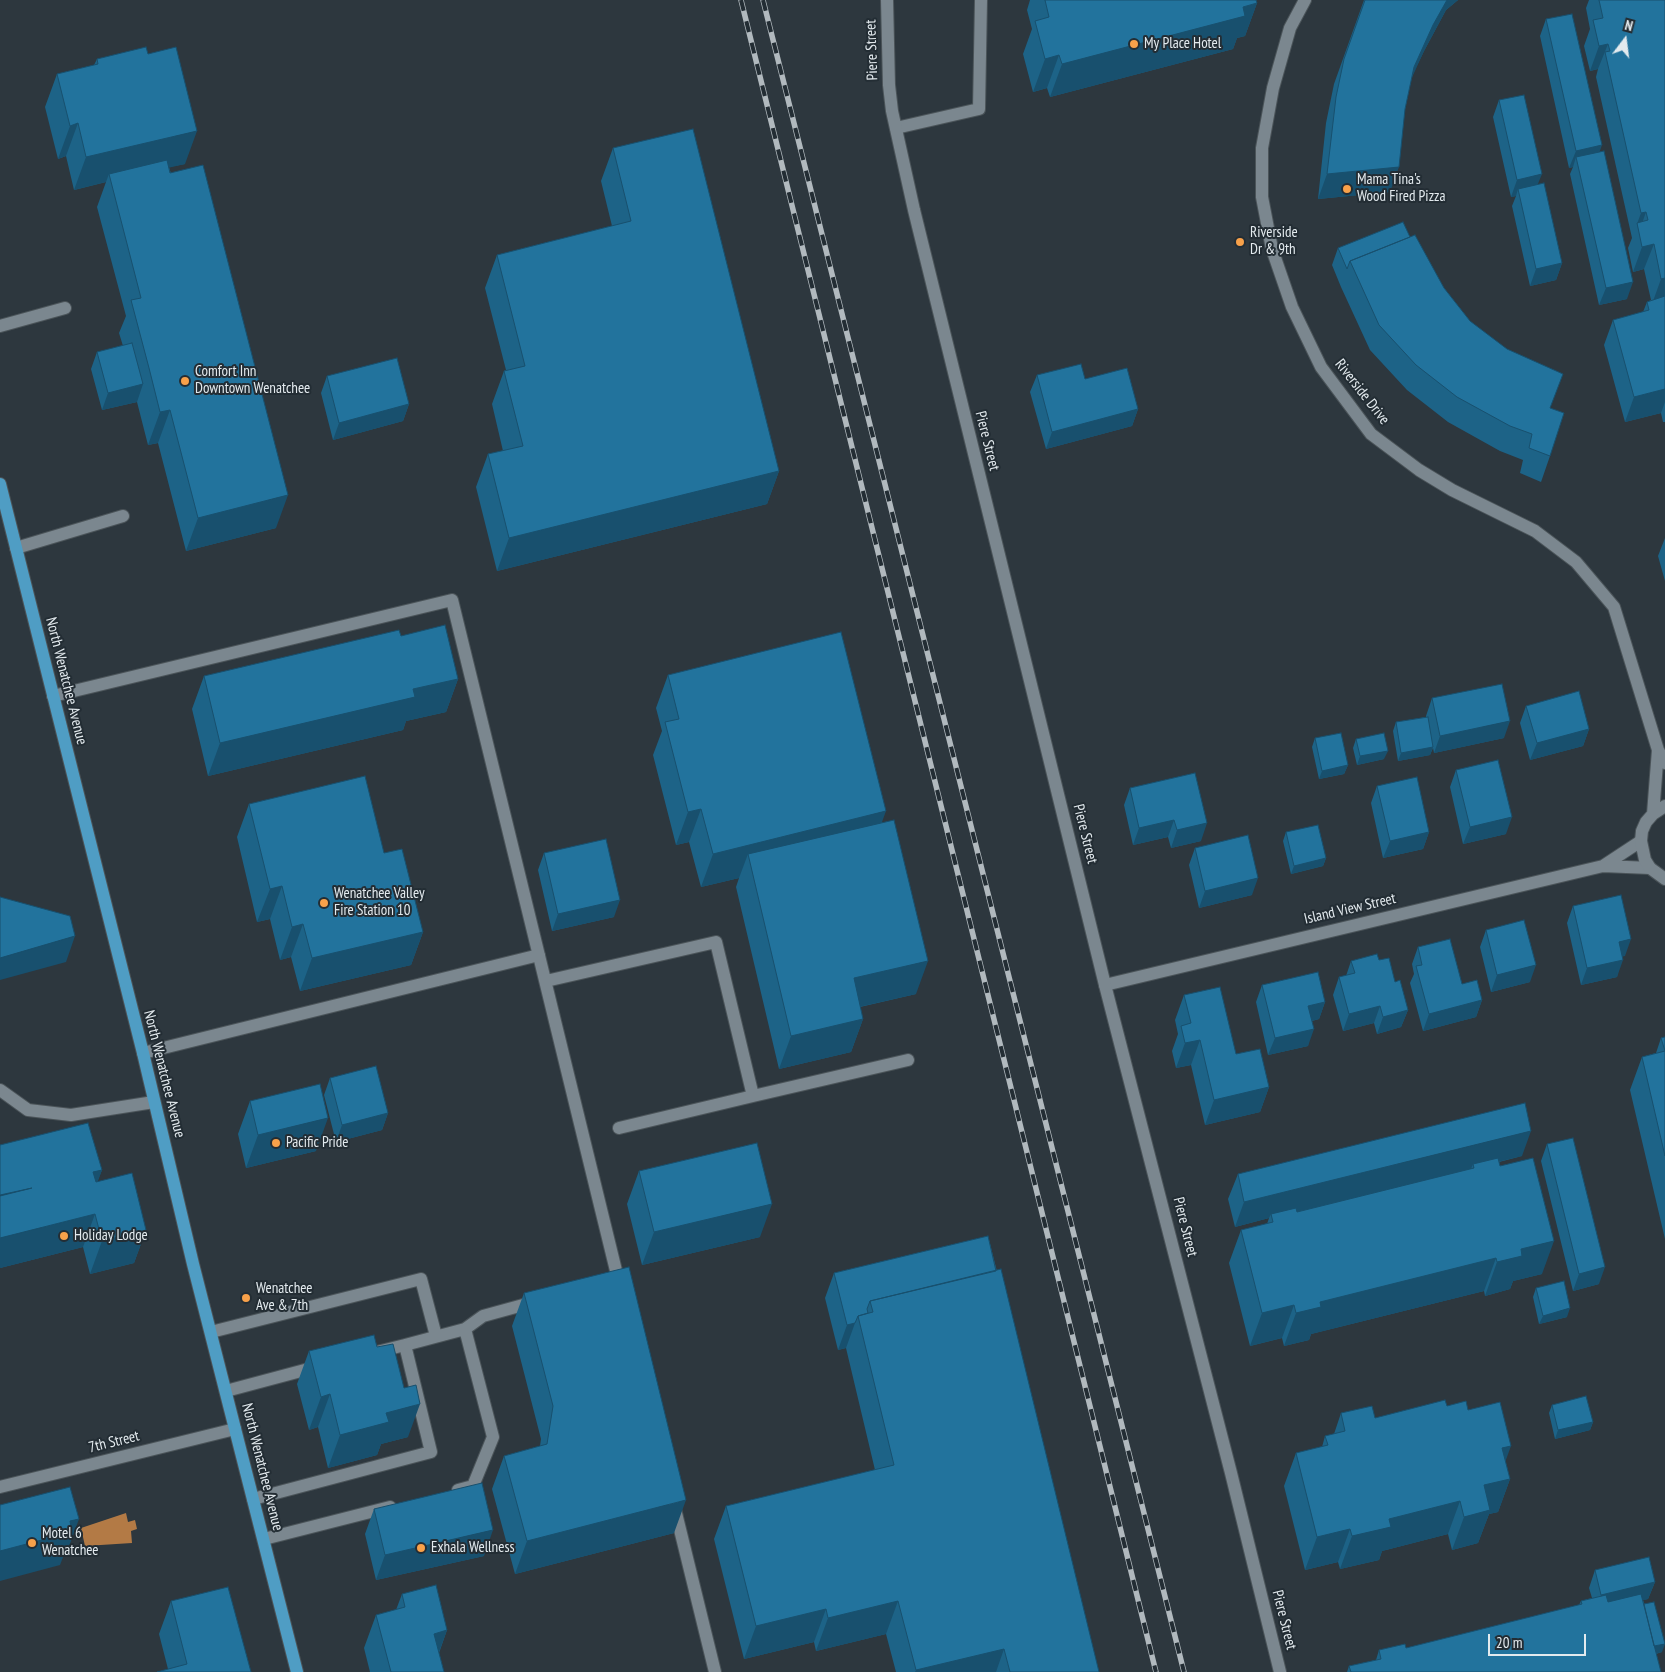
<!DOCTYPE html>
<html>
<head>
<meta charset="utf-8">
<style>
  body { margin:0 }
  #map { position:relative; width:1665px; height:1672px; overflow:hidden; background:#2d373e; font-family:"PT Sans Narrow",sans-serif }
  canvas { display:block }
  .north { position:absolute; left:1600px; top:15px; width:50px; height:50px; -webkit-text-stroke:4px #232d34; paint-order:stroke; rotate:15deg; font-size:14px; font-weight:700; line-height:20px; text-align:center; color:#e3eaee }
  .north::after { content:''; display:block; margin:auto; width:18px; height:22px; background:#e3eaee; clip-path:polygon(50% 0,100% 100%,50% 72%,0 100%) }
  .scale { position:absolute; left:1488px; top:1634px; width:98px; height:22px; box-sizing:border-box; border:2px solid #e3eaee; border-top:0; padding-left:6px; font-size:15px; line-height:18px; white-space:nowrap; color:#e3eaee; -webkit-text-stroke:4px #232d34; paint-order:stroke }
</style>
</head>
<body>
<div id="map">
<canvas width="1665" height="1672"></canvas>
<div class="north">N</div>
<div class="scale">20 m</div>
</div>
<script>
const context = document.querySelector('canvas').getContext('2d');
context.lineJoin = 'round';
function fillPath(path, color) { context.fillStyle = color; context.fill(path, 'evenodd'); }
const shape = rows => new Path2D(rows.map(r => 'M' + r).join(''));
function strokePath(path, color, width, dash) { context.strokeStyle = color; context.lineWidth = width; context.lineCap = dash ? 'butt' : 'round'; context.setLineDash(dash || []); context.stroke(path); }
function drawText(font, color, halo, rows, align = 'center') {
  context.font = font + ' "PT Sans Narrow",sans-serif'; context.lineWidth = 4; context.setLineDash([]); context.textBaseline = 'middle'; context.strokeStyle = halo; context.fillStyle = color; for (const [text, x, y, turn = 0] of rows) {
    context.save(); context.translate(x, y); context.rotate((+turn || 0) * Math.PI / 180); context.textAlign = isNaN(turn) ? turn : align; if (halo) context.strokeText(text, 0, 0); context.fillText(text, 0, 0); context.restore();
  }
}
fillPath(shape([
  [126,1513,128,1522,135,1520,137,1529,131,1531,132,1543,85,1546,81,1528]
]), '#b37a45');
const service = shape([
  [896,128,979,109,981,0],
  [0,326,65,308],
  [16,548,123,516],
  [53,696,452,600,620,1287],
  [546,981,716,942,753,1096,619,1128],
  [143,1053,539,955],
  [0,1090,28,1110,71,1115,154,1102],
  [753,1096,908,1060],
  [211,1332,421,1279,436,1336],
  [405,1345,465,1329,483,1316,534,1302],
  [226,1391,316,1367],
  [458,1490,473,1486,493,1437,465,1329],
  [253,1499,431,1452,405,1345,377,1352],
  [674,1505,715,1672],
  [264,1539,390,1507]
]);
const minor = shape([
  [1603,866,1641,841],
  [1105,985,1603,866,1650,868],
  [0,1487,235,1429]
]);
const tertiary = shape([
  [887,0,889,85,892,111,914,210,1105,985,1231,1473,1280,1672],
  [1305,0,1290,28,1273,88,1262,148,1262,197,1272,249,1292,307,1321,367,1371,434,1419,470,1452,490,1535,531,1576,562,1614,607,1658,750,1665,763],
  [1665,806,1653,814,1646,822,1642,831,1641,841,1645,860,1650,868,1665,879],
  [1653,814,1658,750]
]);
const primary = shape([
  [0,484,143,1053,193,1264,297,1672]
]);
strokePath(service, '#4b5459', 14);
strokePath(minor, '#4b5459', 14);
strokePath(tertiary, '#4b5459', 14);
strokePath(primary, '#4b5459', 14);
strokePath(service, '#7b878f', 12);
strokePath(minor, '#7b878f', 12);
strokePath(tertiary, '#7b878f', 12);
strokePath(primary, '#4f9dc4', 12);
const rail = shape([
  [741,0,1156,1672],
  [763,0,1184,1672]
]);
strokePath(rail, '#b1b9be', 5.5);
strokePath(rail, '#232d34', 4, [11]);
fillPath(shape([
  [1030,0,1256,0,1257,3,1245,36,1237,38,1233,49,1050,97,1047,88,1033,92,1023,54,1032,29,1027,10],
  [1364,0,1458,0,1446,10,1424,51,1412,76,1405,109,1390,192,1318,199,1326,123,1334,84],
  [1589,0,1665,0,1665,422,1663,422,1661,413,1625,422,1604,345,1613,320,1643,312,1647,302,1651,300,1644,269,1633,272,1628,248,1632,238,1596,77,1598,69,1590,71,1584,46,1590,29,1586,8],
  [1546,19,1599,152,1627,299,1599,305,1570,174,1573,167,1569,168,1540,36],
  [148,54,185,164,169,167,276,528,186,551,158,443,148,445,137,402,102,410,91,369,97,352,123,346,119,333,126,316,97,207,106,182,74,190,66,156,58,159,45,107,57,74,94,65,97,59],
  [1499,100,1538,184,1562,263,1556,280,1530,286,1512,206,1516,196,1511,197,1493,117],
  [613,148,779,471,767,504,497,571,476,487,488,454,503,451,492,404,504,371,506,370,485,288,497,255,612,226,601,181],
  [1410,237,1444,288,1470,321,1551,409,1550,456,1541,482,1520,473,1523,460,1500,451,1448,422,1407,390,1370,350,1341,287,1332,265,1338,248],
  [1037,375,1085,379,1138,409,1132,426,1046,449,1030,392],
  [327,376,409,404,403,421,333,440,321,393],
  [1665,538,1665,581,1658,556],
  [401,636,458,679,446,712,406,721,403,730,208,776,192,709,204,676],
  [668,675,882,822,916,994,860,1007,863,1019,851,1052,779,1069,736,887,739,878,701,887,689,842,676,845,653,755,662,731,656,708],
  [1432,698,1504,738,1434,753,1433,748,1430,755,1398,761,1393,731,1396,722,1426,717,1426,716],
  [1526,706,1589,729,1583,746,1530,760,1520,723],
  [1315,738,1348,765,1344,774,1319,779,1312,747],
  [1356,739,1384,759,1357,765,1353,748],
  [1456,770,1506,834,1463,844,1450,787],
  [1195,773,1201,841,1171,848,1168,837,1133,845,1124,805,1130,788],
  [1377,786,1429,832,1423,849,1383,858,1371,803],
  [249,804,384,853,423,932,411,965,300,991,291,957,280,960,270,919,257,922,237,837],
  [1286,832,1326,858,1323,866,1291,874,1283,841],
  [1195,848,1252,895,1199,908,1189,865],
  [544,853,614,917,552,931,538,870],
  [1573,906,1625,956,1622,956,1617,977,1581,985,1567,923],
  [1486,930,1530,982,1491,992,1480,947],
  [1418,947,1462,984,1482,1000,1476,1017,1423,1031,1410,983,1414,974,1412,964],
  [1379,960,1395,982,1408,1010,1401,1027,1377,1034,1374,1023,1343,1031,1333,995,1339,977,1346,976,1351,961],
  [1262,985,1325,1002,1319,1019,1312,1021,1308,1046,1268,1055,1256,1002],
  [1184,995,1236,1054,1269,1087,1260,1112,1205,1125,1191,1065,1176,1068,1172,1051,1178,1034,1175,1020],
  [1665,1037,1665,1239,1630,1090,1642,1057,1656,1053,1661,1038],
  [330,1078,388,1113,382,1130,336,1142,324,1095],
  [250,1101,316,1151,246,1168,238,1134],
  [1547,1144,1599,1284,1573,1291,1541,1161],
  [1522,1156,1499,1162,1542,1274,1513,1281,1510,1289,1485,1296,1484,1291,1311,1334,1309,1340,1284,1346,1282,1338,1250,1346,1229,1263,1241,1230,1267,1224,1269,1218,1235,1227,1228,1199,1238,1174],
  [102,1170,97,1182,146,1230,134,1263,90,1274,83,1247,0,1268],
  [639,1171,760,1237,642,1265,627,1204],
  [988,1236,1099,1672,896,1672,886,1634,816,1651,814,1642,744,1659,714,1539,726,1506,875,1470,846,1348,838,1350,825,1298,834,1273],
  [1536,1288,1567,1317,1539,1324,1533,1297],
  [524,1293,674,1533,515,1574,492,1489,504,1456,540,1446,541,1439,512,1326],
  [377,1347,408,1437,381,1444,377,1455,328,1468,318,1427,309,1430,297,1384,309,1351],
  [1552,1405,1593,1422,1590,1430,1555,1439,1549,1413],
  [1447,1406,1468,1410,1505,1461,1510,1479,1498,1512,1489,1514,1478,1543,1452,1550,1448,1534,1382,1551,1379,1560,1340,1569,1338,1562,1305,1570,1284,1486,1296,1453,1322,1447,1325,1436,1334,1434,1341,1413,1375,1418],
  [374,1509,484,1556,376,1580,365,1534],
  [1595,1570,1655,1582,1648,1599,1643,1600,1662,1652,1656,1654,1661,1672,1347,1672,1349,1666,1376,1660,1379,1650,1406,1648,1579,1605,1581,1601,1592,1598,1589,1588],
  [402,1594,447,1630,439,1653,444,1672,370,1672,364,1648,376,1615,396,1610],
  [171,1601,251,1672,168,1669,159,1634]
]), '#1d6387');
fillPath(shape([
  [1447,0,1458,0,1446,10,1424,51,1405,93,1414,67,1433,25],
  [1257,3,1245,36,1237,38,1233,49,1050,97,1062,64],
  [1608,44,1598,69,1590,71,1599,46],
  [1059,55,1047,88,1033,92,1045,59],
  [78,123,66,156,58,159,70,126],
  [197,131,185,164,111,181,109,174,106,182,74,190,86,157],
  [1602,145,1596,162,1576,157,1573,167,1569,168,1576,151],
  [1399,167,1390,192,1318,199,1327,174],
  [1542,174,1535,191,1518,189,1516,196,1511,197,1517,180],
  [1646,212,1639,232,1637,224,1641,213],
  [1654,244,1644,269,1633,272,1642,247],
  [1562,263,1556,280,1530,286,1536,269],
  [1665,278,1665,302,1652,304,1661,279],
  [1633,282,1627,299,1599,305,1606,288],
  [143,384,137,402,102,410,108,393],
  [1665,389,1665,402,1661,413,1625,422,1634,397],
  [409,404,403,421,333,440,339,423],
  [1138,409,1132,426,1046,449,1052,432],
  [170,410,158,443,148,445,160,412],
  [779,471,767,504,497,571,509,538],
  [288,495,276,528,186,551,198,518],
  [458,679,446,712,406,721,403,730,208,776,220,743,413,689],
  [1510,721,1504,738,1434,753,1440,736],
  [1589,729,1583,746,1530,760,1537,743],
  [1433,747,1430,755,1398,761,1401,753],
  [1388,751,1384,759,1357,765,1360,756],
  [1348,765,1344,774,1319,779,1322,771],
  [701,809,689,842,676,845,688,812],
  [886,811,874,844,748,854,739,878,701,887,713,854],
  [1512,817,1506,834,1463,844,1470,827],
  [1174,820,1168,837,1133,845,1139,828],
  [1207,823,1201,841,1171,848,1177,830],
  [1429,832,1423,849,1383,858,1390,841],
  [1326,858,1323,866,1291,874,1294,866],
  [1258,878,1252,895,1199,908,1205,891],
  [282,886,270,919,257,922,270,889],
  [620,900,614,917,552,931,558,914],
  [303,924,291,957,280,960,292,927],
  [423,932,411,965,300,991,312,958],
  [75,936,66,962,0,980,0,958],
  [1631,939,1625,956,1612,959,1619,942],
  [1623,960,1617,977,1581,985,1587,968],
  [928,961,916,994,841,1011,854,978],
  [1536,965,1530,982,1491,992,1497,975],
  [1482,1000,1476,1017,1423,1031,1429,1014],
  [1325,1002,1319,1019,1302,1023,1308,1006],
  [1380,1006,1374,1023,1343,1031,1349,1014],
  [1408,1010,1401,1027,1377,1034,1383,1017],
  [863,1019,851,1052,779,1069,791,1036],
  [1314,1029,1308,1046,1268,1055,1275,1038],
  [1200,1040,1191,1065,1176,1068,1185,1043],
  [1269,1087,1260,1112,1205,1125,1214,1100],
  [388,1113,382,1130,336,1142,342,1125],
  [328,1118,316,1151,246,1168,258,1135],
  [1531,1131,1522,1156,1473,1168,1473,1164,1471,1169,1272,1218,1271,1214,1269,1218,1235,1227,1244,1202],
  [102,1170,90,1203,93,1172],
  [772,1204,760,1237,642,1265,654,1232],
  [95,1214,83,1247,0,1268,0,1238],
  [146,1230,134,1263,90,1274,102,1241],
  [1554,1241,1542,1274,1513,1281,1510,1289,1485,1296,1497,1262,1521,1249],
  [1496,1258,1484,1291,1311,1334,1309,1340,1284,1346,1296,1313,1320,1302],
  [1605,1267,1599,1284,1573,1291,1579,1274],
  [1294,1305,1282,1338,1250,1346,1262,1313],
  [1570,1308,1567,1317,1539,1324,1543,1316],
  [855,1323,846,1348,838,1350,847,1325],
  [330,1394,318,1427,309,1430,321,1397],
  [420,1404,408,1437,381,1444,377,1455,328,1468,340,1435,386,1413],
  [1593,1422,1590,1430,1555,1439,1558,1430],
  [1511,1446,1499,1479,1502,1448],
  [1510,1479,1498,1512,1489,1514,1478,1543,1452,1550,1464,1517,1484,1485],
  [686,1500,674,1533,515,1574,527,1541],
  [1460,1501,1448,1534,1382,1551,1379,1560,1340,1569,1352,1536,1389,1519],
  [79,1519,67,1552,65,1552,60,1565,0,1581,0,1551,70,1521],
  [1350,1529,1338,1562,1305,1570,1317,1537],
  [493,1530,484,1556,376,1580,385,1555],
  [1655,1582,1648,1599,1595,1612,1601,1595],
  [898,1601,886,1634,816,1651,828,1618],
  [826,1609,814,1642,744,1659,756,1626],
  [447,1630,435,1663,434,1634],
  [1665,1644,1662,1652,1647,1656,1650,1647],
  [1004,1649,996,1672,915,1672,916,1670]
]), '#18506e');
const building = shape([
  [1045,0,1256,0,1257,3,1243,7,1245,16,1062,64,1059,55,1045,59,1035,21,1049,17,1045,0],
  [1365,0,1447,0,1433,25,1414,67,1405,109,1399,167,1327,174,1336,97,1344,59,1365,0],
  [1599,0,1665,0,1665,278,1661,279,1654,244,1642,247,1637,223,1648,220,1646,212,1641,213,1605,52,1610,51,1608,44,1599,46,1593,20,1603,18,1599,0],
  [1572,14,1602,145,1576,151,1546,19,1572,14],
  [146,47,148,54,176,47,197,131,86,157,78,123,70,126,57,74,98,64,97,59,146,47],
  [1524,95,1542,174,1517,180,1499,100,1524,95],
  [693,129,779,471,509,538,488,454,523,446,504,371,525,366,497,255,631,221,613,148,693,129],
  [1604,151,1633,282,1606,288,1576,157,1604,151],
  [167,160,170,173,203,165,288,495,198,518,170,410,160,412,149,368,131,300,141,298,109,174,167,160],
  [1544,183,1562,263,1536,269,1518,189,1544,183],
  [1403,222,1410,237,1350,261,1347,269,1338,248,1403,222],
  [1415,235,1444,288,1470,321,1507,349,1563,374,1550,408,1564,413,1550,456,1529,448,1532,434,1510,426,1457,397,1416,365,1379,325,1350,261,1415,235],
  [1665,296,1665,389,1634,397,1613,320,1649,310,1647,302,1665,296],
  [132,343,143,384,108,393,97,352,132,343],
  [397,358,409,404,339,423,327,376,397,358],
  [1081,364,1085,379,1127,368,1138,409,1052,432,1037,375,1081,364],
  [445,625,458,679,413,689,415,697,220,743,204,676,399,630,401,636,445,625],
  [841,632,886,811,713,854,701,809,688,812,665,722,679,719,668,675,841,632],
  [1502,684,1510,721,1440,736,1432,698,1502,684],
  [1579,691,1589,729,1537,743,1526,706,1579,691],
  [1428,717,1433,747,1401,753,1396,722,1428,717],
  [1341,733,1348,765,1322,771,1315,738,1341,733],
  [1384,733,1388,751,1360,756,1356,739,1384,733],
  [1498,760,1512,817,1470,827,1456,770,1498,760],
  [1195,773,1207,823,1177,830,1174,820,1139,828,1130,788,1195,773],
  [365,776,384,853,402,849,423,932,312,958,303,924,292,927,282,886,270,889,249,804,365,776],
  [1417,777,1429,832,1390,841,1377,786,1417,777],
  [894,820,928,961,854,978,863,1019,791,1036,748,854,894,820],
  [1318,825,1326,858,1294,866,1286,832,1318,825],
  [1248,835,1258,878,1205,891,1195,848,1248,835],
  [606,839,620,900,558,914,544,853,606,839],
  [1621,895,1631,939,1619,942,1623,960,1587,968,1573,906,1621,895],
  [0,897,70,916,75,936,0,958,0,897],
  [1524,920,1536,965,1497,975,1486,930,1524,920],
  [1450,939,1462,984,1477,980,1482,1000,1429,1014,1416,966,1422,965,1418,947,1450,939],
  [1377,954,1379,960,1389,958,1395,982,1400,980,1408,1010,1383,1017,1380,1006,1349,1014,1339,977,1355,973,1351,961,1377,954],
  [1318,972,1325,1002,1308,1006,1314,1029,1275,1038,1262,985,1318,972],
  [1220,987,1236,1054,1260,1049,1269,1087,1214,1100,1200,1040,1185,1043,1181,1026,1191,1023,1184,995,1220,987],
  [1665,1037,1665,1156,1642,1057,1665,1051,1661,1038,1665,1037],
  [376,1066,388,1113,342,1125,330,1078,376,1066],
  [320,1084,328,1118,258,1135,250,1101,320,1084],
  [1525,1103,1531,1131,1244,1202,1238,1174,1525,1103],
  [88,1123,102,1170,93,1172,96,1182,132,1173,146,1230,102,1241,95,1214,0,1238,0,1196,32,1188,0,1195,0,1145,88,1123],
  [1573,1138,1605,1267,1579,1274,1547,1144,1573,1138],
  [757,1143,772,1204,654,1232,639,1171,757,1143],
  [1498,1158,1500,1166,1533,1158,1554,1241,1521,1249,1522,1256,1497,1262,1496,1258,1320,1302,1321,1307,1296,1313,1294,1305,1262,1313,1241,1230,1273,1222,1271,1214,1296,1208,1297,1212,1474,1168,1473,1164,1498,1158],
  [988,1236,996,1271,870,1301,867,1309,868,1313,858,1316,855,1323,847,1325,834,1273,988,1236],
  [629,1267,686,1500,527,1541,504,1456,547,1444,553,1406,524,1293,629,1267],
  [1001,1269,1099,1672,1010,1672,1004,1649,916,1670,898,1601,828,1618,826,1609,756,1626,726,1506,894,1465,858,1316,873,1312,870,1301,1001,1269],
  [1564,1281,1570,1308,1543,1316,1536,1288,1564,1281],
  [374,1335,377,1347,393,1344,404,1388,416,1385,420,1404,386,1413,389,1422,340,1435,330,1394,321,1397,309,1351,374,1335],
  [1586,1396,1593,1422,1558,1430,1552,1405,1586,1396],
  [1445,1400,1447,1406,1466,1401,1468,1410,1500,1402,1511,1446,1502,1448,1510,1479,1484,1485,1490,1510,1464,1517,1460,1501,1389,1519,1391,1527,1352,1536,1350,1529,1317,1537,1296,1453,1328,1445,1325,1436,1345,1431,1341,1413,1372,1406,1375,1418,1445,1400],
  [482,1483,493,1530,385,1555,374,1509,482,1483],
  [70,1487,79,1519,70,1521,72,1532,0,1551,0,1505,70,1487],
  [1649,1557,1655,1582,1601,1595,1595,1570,1649,1557],
  [436,1585,447,1630,434,1634,444,1672,391,1672,376,1615,405,1607,402,1594,436,1585],
  [228,1587,251,1672,157,1672,187,1664,171,1601,228,1587],
  [1641,1594,1661,1672,1351,1672,1349,1666,1381,1659,1379,1650,1405,1644,1406,1648,1582,1604,1581,1601,1606,1595,1608,1602,1641,1594],
  [1654,1602,1665,1644,1654,1646,1644,1604,1654,1602]
]);
fillPath(building, '#22739d');
strokePath(building, '#18506e', 1);
for (const [x, y, r, color] of [
  [1134,44,5,"#f8a14a"],
  [1347,189,5,"#f8a14a"],
  [1240,242,5,"#f8a14a"],
  [185,381,5,"#f8a14a"],
  [324,903,5,"#f8a14a"],
  [276,1143,5,"#f8a14a"],
  [64,1236,5,"#f8a14a"],
  [246,1298,5,"#f8a14a"],
  [32,1543,5,"#f8a14a"],
  [421,1548,5,"#f8a14a"]
]) { const dot = new Path2D(); dot.arc(x, y, r, 0, 2 * Math.PI); context.fillStyle = color; context.fill(dot); strokePath(dot, '#232d34', 2); }
drawText('15px', '#e3eaee', '#232d34', [
  ["My Place Hotel",1144,44],
  ["Mama Tina's",1357,180],
  ["Wood Fired Pizza",1357,197],
  ["Riverside",1250,233],
  ["Dr & 9th",1250,250],
  ["Comfort Inn",195,372],
  ["Downtown Wenatchee",195,389],
  ["Wenatchee Valley",334,894],
  ["Fire Station 10",334,911],
  ["Pacific Pride",286,1143],
  ["Holiday Lodge",74,1236],
  ["Wenatchee",256,1289],
  ["Ave & 7th",256,1306],
  ["Motel 6",42,1534],
  ["Wenatchee",42,1551],
  ["Exhala Wellness",431,1548]
], 'left');
drawText('15px', '#e3eaee', '#232d34', [
  ["Piere Street",872,50,-92],
  ["Riverside Drive",1362,392,52],
  ["Piere Street",987,441,76],
  ["North Wenatchee Avenue",66,681,76],
  ["Piere Street",1085,834,76],
  ["Island View Street",1350,909,-13],
  ["North Wenatchee Avenue",164,1074,76],
  ["Piere Street",1185,1227,76],
  ["7th Street",114,1442,-14],
  ["North Wenatchee Avenue",262,1467,76],
  ["Piere Street",1284,1620,76]
]);
</script>
</body>
</html>
